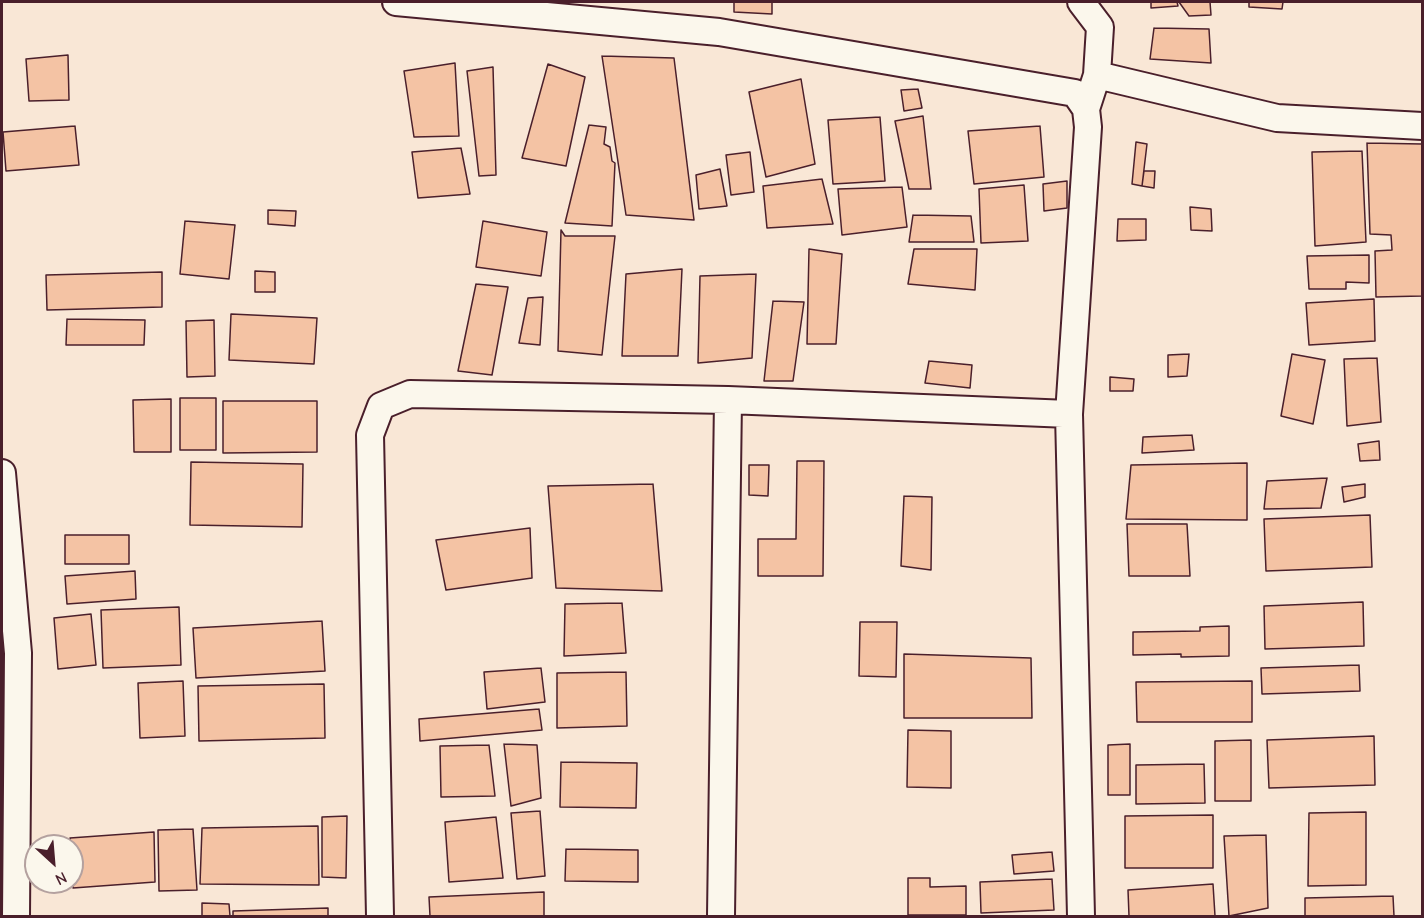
<!DOCTYPE html>
<html>
<head>
<meta charset="utf-8">
<style>
  body { margin:0 }
  #map { position:relative; width:1424px; height:918px; overflow:hidden; background:#f9e7d6; font-family:"Comic Neue",sans-serif }
  canvas { display:block }
  .frame { position:absolute; inset:0; border:3px solid #4a1f2b; pointer-events:none }
  .north { position:absolute; left:24px; top:834px; width:60px; height:60px; box-sizing:border-box; background:#fbf7ec; border:2px solid #b4a19f; border-radius:50%; rotate:154deg; font-size:16px; font-weight:700; line-height:24px; text-align:center; color:#4a1f2b }
  .north::after { content:''; display:block; margin:auto; width:21px; height:27px; background:#4a1f2b; clip-path:polygon(50% 0,100% 100%,50% 72%,0 100%) }
</style>
</head>
<body>
<div id="map">
<canvas width="1424" height="918"></canvas>
<div class="frame"></div>
<div class="north">N</div>
</div>
<script>
const context = document.querySelector('canvas').getContext('2d');
context.lineJoin = 'round';
function fillPath(path, color) { context.fillStyle = color; context.fill(path, 'evenodd'); }
const shape = rows => new Path2D(rows.map(r => 'M' + r).join(''));
function strokePath(path, color, width, dash) { context.strokeStyle = color; context.lineWidth = width; context.lineCap = dash ? 'butt' : 'round'; context.setLineDash(dash || []); context.stroke(path); }
const building = shape([
  [734,2,772,2,772,14,734,12,734,2],
  [1151,2,1177,2,1178,6,1151,8,1151,2],
  [1179,2,1210,2,1211,15,1189,16,1179,2],
  [1249,2,1283,2,1282,9,1249,7,1249,2],
  [1154,28,1209,29,1211,63,1150,59,1154,28],
  [68,55,69,100,29,101,26,59,68,55],
  [602,56,674,58,694,220,626,215,602,56],
  [455,63,459,136,414,137,404,71,455,63],
  [548,64,585,77,566,166,522,158,548,64],
  [493,67,496,175,479,176,467,71,493,67],
  [801,79,815,164,766,177,749,92,801,79],
  [918,89,922,108,904,111,901,90,918,89],
  [923,116,931,189,909,189,895,121,923,116],
  [880,117,885,181,833,184,828,120,880,117],
  [589,125,606,127,604,144,610,147,612,161,615,163,612,226,565,223,589,125],
  [75,126,79,165,6,171,3,132,75,126],
  [1040,126,1044,177,974,184,968,131,1040,126],
  [1136,142,1147,144,1142,186,1132,184,1136,142],
  [1367,143,1422,144,1422,296,1376,297,1375,251,1392,250,1391,235,1370,234,1367,143],
  [461,148,470,194,418,198,412,152,461,148],
  [1362,151,1366,242,1315,246,1312,152,1362,151],
  [750,152,754,192,731,195,726,155,750,152],
  [720,169,727,206,699,209,696,175,720,169],
  [1144,171,1155,171,1154,188,1142,186,1144,171],
  [822,179,833,224,767,228,763,186,822,179],
  [1067,181,1067,208,1044,211,1043,184,1067,181],
  [1024,185,1028,241,981,243,979,189,1024,185],
  [902,187,907,227,842,235,838,189,902,187],
  [1190,207,1211,209,1212,231,1191,230,1190,207],
  [268,210,296,211,295,226,268,224,268,210],
  [913,215,971,216,974,242,909,242,913,215],
  [1118,219,1146,219,1146,240,1117,241,1118,219],
  [185,221,235,225,229,279,180,274,185,221],
  [483,221,547,232,541,276,476,267,483,221],
  [561,230,565,236,615,236,602,355,558,351,561,230],
  [809,249,842,254,836,344,807,344,809,249],
  [914,249,977,249,975,290,908,284,914,249],
  [1369,255,1369,283,1346,282,1346,289,1309,289,1307,256,1369,255],
  [682,269,678,356,622,356,626,274,682,269],
  [255,271,275,272,275,292,255,292,255,271],
  [162,272,162,307,47,310,46,275,162,272],
  [756,274,752,358,698,363,700,276,756,274],
  [476,284,508,287,492,375,458,371,476,284],
  [543,297,540,345,519,343,528,298,543,297],
  [1374,299,1375,341,1309,345,1306,303,1374,299],
  [773,301,804,302,793,381,764,381,773,301],
  [231,314,317,318,314,364,229,360,231,314],
  [67,319,145,320,144,345,66,345,67,319],
  [214,320,215,376,187,377,186,321,214,320],
  [1189,354,1187,376,1168,377,1168,355,1189,354],
  [1292,354,1325,360,1313,424,1281,416,1292,354],
  [1377,358,1381,422,1347,426,1344,359,1377,358],
  [929,361,972,365,970,388,925,383,929,361],
  [1110,377,1134,379,1133,391,1110,391,1110,377],
  [180,398,216,398,216,450,180,450,180,398],
  [171,399,171,452,134,452,133,400,171,399],
  [223,401,317,401,317,452,223,453,223,401],
  [1192,435,1194,450,1142,453,1143,437,1192,435],
  [1379,441,1380,460,1360,461,1358,444,1379,441],
  [797,461,824,461,823,576,758,576,758,539,796,539,797,461],
  [191,462,303,464,302,527,190,525,191,462],
  [1247,463,1247,520,1126,519,1131,465,1247,463],
  [749,465,769,465,768,496,749,495,749,465],
  [1327,478,1321,508,1264,509,1267,481,1327,478],
  [653,484,662,591,556,588,548,486,653,484],
  [1365,484,1365,497,1344,502,1342,487,1365,484],
  [904,496,932,497,931,570,901,566,904,496],
  [1370,515,1372,567,1266,571,1264,519,1370,515],
  [1127,524,1187,524,1190,576,1129,576,1127,524],
  [530,528,532,578,446,590,436,540,530,528],
  [65,535,129,535,129,564,65,564,65,535],
  [135,571,136,599,67,604,65,576,135,571],
  [1363,602,1364,646,1265,649,1264,606,1363,602],
  [622,603,626,653,564,656,565,604,622,603],
  [179,607,181,665,103,668,101,610,179,607],
  [91,614,96,665,58,669,54,618,91,614],
  [322,621,325,671,196,678,193,628,322,621],
  [860,622,897,622,896,677,859,676,860,622],
  [1229,626,1229,656,1181,657,1181,654,1133,655,1133,632,1200,631,1200,627,1229,626],
  [904,654,1031,658,1032,718,904,718,904,654],
  [1359,665,1360,691,1262,694,1261,668,1359,665],
  [541,668,545,702,487,709,484,672,541,668],
  [626,672,627,726,557,728,557,673,626,672],
  [183,681,185,736,140,738,138,683,183,681],
  [1252,681,1252,722,1137,722,1136,682,1252,681],
  [324,684,325,738,199,741,198,686,324,684],
  [539,709,542,730,420,741,419,719,539,709],
  [908,730,951,731,951,788,907,787,908,730],
  [1374,736,1375,785,1269,788,1267,740,1374,736],
  [1251,740,1251,801,1215,801,1215,741,1251,740],
  [504,744,537,745,541,798,511,806,504,744],
  [1130,744,1130,795,1108,795,1108,745,1130,744],
  [489,745,495,796,441,797,440,746,489,745],
  [561,762,637,763,636,808,560,807,561,762],
  [1204,764,1205,803,1136,804,1136,765,1204,764],
  [540,811,545,876,517,879,511,813,540,811],
  [1366,812,1366,885,1308,886,1309,813,1366,812],
  [1213,815,1213,868,1125,868,1125,816,1213,815],
  [347,816,346,878,322,877,322,817,347,816],
  [496,817,503,878,449,882,445,822,496,817],
  [318,826,319,885,200,884,202,828,318,826],
  [193,829,197,890,159,891,158,830,193,829],
  [154,832,155,882,73,888,70,838,154,832],
  [1266,835,1268,908,1229,916,1224,836,1266,835],
  [566,849,638,850,638,882,565,881,566,849],
  [1052,852,1054,871,1014,874,1012,855,1052,852],
  [908,878,930,878,930,887,966,886,966,915,908,915,908,878],
  [1052,879,1054,910,981,913,980,882,1052,879],
  [1213,884,1215,916,1129,916,1128,890,1213,884],
  [544,892,544,916,430,916,429,897,544,892],
  [1393,896,1394,916,1305,916,1305,898,1393,896],
  [202,903,229,904,230,916,202,916,202,903],
  [328,908,328,916,233,916,233,911,328,908]
]);
fillPath(building, '#f4c3a4');
strokePath(building, '#4a1f2b', 1.5);
const street = shape([
  [396,2,719,32,1075,93,1086,109,1097,75,1277,118,1422,126],
  [1081,2,1100,27,1097,75],
  [2,473,18,653,16,916],
  [380,916,370,435,381,406,410,394,728,400,1069,414],
  [721,916,728,400],
  [1081,916,1069,414,1088,127,1086,109]
]);
strokePath(street, '#4a1f2b', 30);
strokePath(street, '#fbf7ec', 26);
</script>
</body>
</html>
